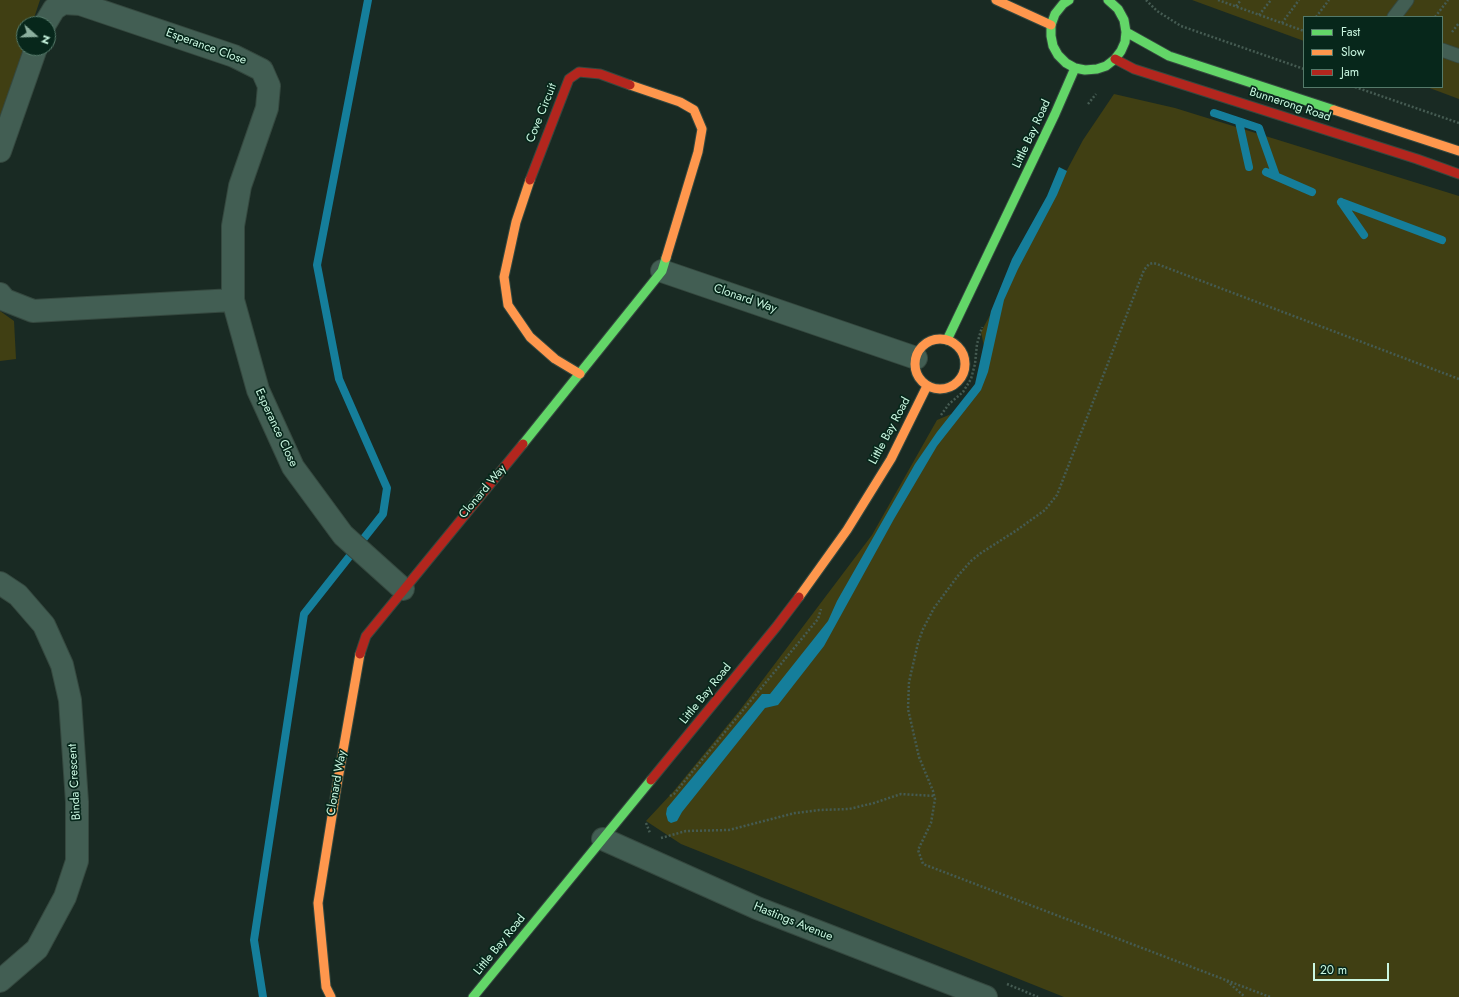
<!DOCTYPE html>
<html>
<head>
<meta charset="utf-8">
<style>
  body { margin:0 }
  #map { position:relative; width:1459px; height:997px; overflow:hidden; background:#192a23; font-family:Jost,sans-serif }
  canvas { display:block }
  .legend { position:absolute; left:1303px; top:16px; width:140px; height:72px; box-sizing:border-box; background:#07271b; border:1px solid #557a6a; margin:0; padding:5px 7px; list-style:none; font-size:12px; color:#caf7e1 }
  .legend li { display:flex; align-items:center; gap:8px; height:20px }
  .legend b { width:20px; border:1px solid #557a6a }
  .north { position:absolute; left:16px; top:16px; width:40px; height:40px; box-sizing:border-box; background:#07271b; border:1px solid #557a6a; border-radius:50%; rotate:110deg; font-size:11px; font-weight:700; line-height:16px; text-align:center; color:#caf7e1 }
  .north::after { content:''; display:block; margin:auto; width:14px; height:18px; background:#8caf9e; clip-path:polygon(50% 0,100% 100%,50% 72%,0 100%) }
  .scale { position:absolute; left:1313px; top:963px; width:76px; height:18px; box-sizing:border-box; border:2px solid #caf7e1; border-top:0; padding-left:5px; font-size:12px; line-height:14px; white-space:nowrap; color:#caf7e1; -webkit-text-stroke:3px #07271b; paint-order:stroke }
</style>
</head>
<body>
<div id="map">
<canvas width="1459" height="997"></canvas>
<ul class="legend">
<li><b style="height:5px;background:#63d668"></b>Fast</li>
<li><b style="height:5px;background:#ff974d"></b>Slow</li>
<li><b style="height:5px;background:#b3261e"></b>Jam</li>
</ul>
<div class="north">N</div>
<div class="scale">20 m</div>
</div>
<script>
const context = document.querySelector('canvas').getContext('2d');
context.lineJoin = 'round';
function fillPath(path, color) { context.fillStyle = color; context.fill(path, 'evenodd'); }
const shape = rows => new Path2D(rows.map(r => 'M' + r).join(''));
function strokePath(path, color, width, dash) { context.strokeStyle = color; context.lineWidth = width; context.lineCap = dash ? 'butt' : 'round'; context.setLineDash(dash || []); context.stroke(path); }
function drawText(font, color, halo, rows, align = 'center') {
  context.font = font + ' Jost,sans-serif'; context.lineWidth = 3.5; context.setLineDash([]); context.textBaseline = 'middle'; context.strokeStyle = halo; context.fillStyle = color; for (const [text, x, y, turn = 0] of rows) {
    context.save(); context.translate(x, y); context.rotate((+turn || 0) * Math.PI / 180); context.textAlign = isNaN(turn) ? turn : align; if (halo) context.strokeText(text, 0, 0); context.fillText(text, 0, 0); context.restore();
  }
}
fillPath(shape([
  [0,0,40,0,32,24,24,24,24,48,0,121],
  [1192,0,1459,0,1459,99,1427,87,1442,87,1442,17,1304,17,1304,41],
  [1114,94,1175,108,1459,196,1459,997,1064,997,681,844,646,821,673,792,740,710,872,535,937,420,963,409,988,366,981,332,1083,140],
  [0,311,14,321,16,359,0,361]
]), '#403f13');
fillPath(shape([
  [1059,167,1067,171,1057,195,1018,269,1004,300,988,372,981,390,937,446,894,519,824,646,778,705,765,708,682,812,677,821,671,823,668,821,666,814,667,808,762,694,770,694,828,621,837,601,915,464,937,432,975,384,991,311,1012,259,1047,196]
]), '#157e9b');
strokePath(shape([
  [1214,113,1259,128,1276,176],
  [1239,122,1249,167],
  [1266,172,1312,192],
  [1341,202,1442,240],
  [1341,202,1364,235],
  [263,997,254,940,304,614,383,514,387,488,339,379,317,265,368,0]
]), '#157e9b', 8);
const lane = shape([
  [1394,17,1407,0],
  [1442,50,1459,56]
]);
const street = shape([
  [45,24,54,9,63,3,80,4,234,56,262,70,269,86,267,108,240,186,233,226,233,300,258,390,293,467,343,535,403,589],
  [0,151,36,48],
  [662,271,916,358],
  [0,294,5,300,33,311,233,300],
  [0,583,18,595,44,625,62,665,70,700,77,802,77,861,65,897,37,949,0,981],
  [603,839,757,908,986,997]
]);
const fast = shape([
  [1069,0,1063,4,1055,14,1051,25,1051,36,1053,46,1058,55,1066,63,1075,68,1085,70,1097,69,1106,66,1115,59,1121,51,1125,42,1126,32,1124,20,1118,9,1108,0],
  [1126,32,1169,56,1334,110],
  [947,340,1055,114,1075,68],
  [523,444,662,271,666,258],
  [473,997,651,780]
]);
const slow = shape([
  [996,0,1051,25],
  [630,85,680,102,694,110,702,129,698,152,666,258],
  [1334,110,1459,151],
  [530,180,516,222,504,277,508,305,530,337,555,359,580,374],
  '915 364a25 25 0 1 1 50 0a25 25 0 1 1-50 0Z',
  [799,597,847,530,891,459,927,386],
  [331,997,326,987,318,903,337,785,360,654]
]);
const jam = shape([
  [1115,59,1134,69,1417,159,1459,174],
  [530,180,569,79,579,72,600,74,630,85],
  [360,654,366,636,523,444],
  [651,780,777,626,799,597]
]);
strokePath(lane, '#35483f', 15);
strokePath(street, '#35483f', 24);
strokePath(fast, '#35483f', 11);
strokePath(slow, '#35483f', 11);
strokePath(jam, '#35483f', 11);
strokePath(shape([
  [1146,0,1157,11,1181,26,1304,69],
  [1218,0,1304,31],
  [1236,6,1241,0],
  [1259,15,1271,0],
  [1316,17,1329,0],
  [1435,17,1448,0],
  [1282,23,1299,0],
  [1452,32,1459,23],
  [1355,87,1459,123],
  [1088,104,1096,94],
  [941,415,949,404,963,392,971,379,975,364,977,344,982,327],
  [670,796,674,794,818,619,821,609],
  [646,823,650,833],
  [661,838,686,831,729,830,795,813,819,810,849,809,874,803,901,794,934,796],
  [1227,981,1245,997],
  [1007,984,1038,997],
  [1270,997,923,864,918,850,931,823,935,799,933,791,919,757,908,709,909,682,918,643,923,629,934,608,957,577,971,561,981,553,1017,530,1045,510,1057,495,1144,270,1149,264,1153,263,1157,264,1459,379]
]), '#455b52', 2.5, [2, 2]);
strokePath(lane, '#425e53', 13);
strokePath(street, '#425e53', 22);
strokePath(fast, '#63d668', 9);
strokePath(slow, '#ff974d', 9);
strokePath(jam, '#b3261e', 9);
drawText('12px', '#caf7e1', '#07271b', [
  ["Esperance Close",206,47,20],
  ["Bunnerong Road",1290,105,18],
  ["Cove Circuit",542,113,-68],
  ["Little Bay Road",1032,134,-65],
  ["Clonard Way",745,299,19],
  ["Esperance Close",276,428,65],
  ["Little Bay Road",890,431,-62],
  ["Clonard Way",483,492,-50],
  ["Little Bay Road",706,694,-51],
  ["Binda Crescent",75,782,-93],
  ["Clonard Way",337,783,-80],
  ["Hastings Avenue",793,922,22],
  ["Little Bay Road",500,945,-51]
]);
</script>
</body>
</html>
